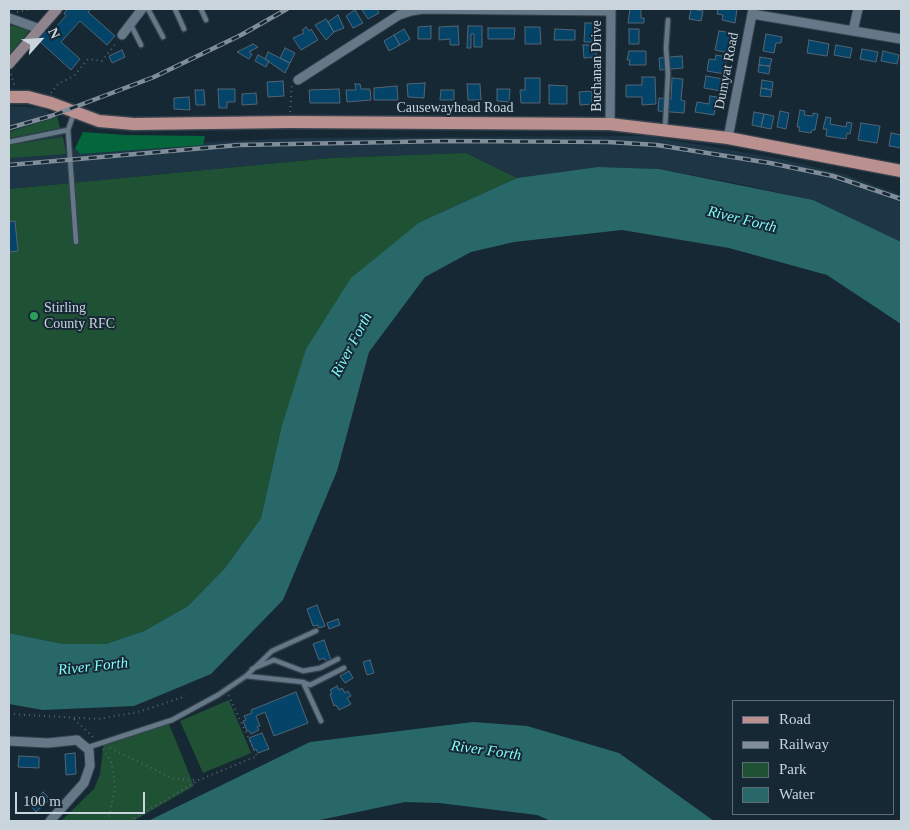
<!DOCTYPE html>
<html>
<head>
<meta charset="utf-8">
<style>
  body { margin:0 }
  #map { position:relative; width:910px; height:830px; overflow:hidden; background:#172835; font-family:Georgia,serif }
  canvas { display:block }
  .frame { position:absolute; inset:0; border:10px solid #c9d4dd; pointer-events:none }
  .legend { position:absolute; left:732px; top:700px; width:162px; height:115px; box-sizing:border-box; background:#172835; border:1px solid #5e6d78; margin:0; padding:6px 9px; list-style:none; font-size:15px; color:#c9d4dd }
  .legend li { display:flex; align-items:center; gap:10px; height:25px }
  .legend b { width:25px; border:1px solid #5e6d78 }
  .north { position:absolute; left:15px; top:15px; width:50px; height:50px; -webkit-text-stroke:4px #172835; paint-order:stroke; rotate:64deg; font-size:14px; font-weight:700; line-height:20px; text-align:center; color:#c9d4dd }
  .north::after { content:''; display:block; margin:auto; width:18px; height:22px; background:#c9d4dd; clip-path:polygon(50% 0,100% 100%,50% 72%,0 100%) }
  .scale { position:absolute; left:15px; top:792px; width:130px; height:22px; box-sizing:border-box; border:2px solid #c9d4dd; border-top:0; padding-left:6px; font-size:15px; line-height:18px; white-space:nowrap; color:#c9d4dd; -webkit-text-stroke:4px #172835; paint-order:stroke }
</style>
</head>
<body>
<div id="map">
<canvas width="910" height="830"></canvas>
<div class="frame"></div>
<ul class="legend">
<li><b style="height:6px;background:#ba918f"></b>Road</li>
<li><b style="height:6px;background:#818e99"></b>Railway</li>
<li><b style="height:14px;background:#1f5135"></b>Park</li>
<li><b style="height:14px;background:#296868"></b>Water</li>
</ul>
<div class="north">N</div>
<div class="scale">100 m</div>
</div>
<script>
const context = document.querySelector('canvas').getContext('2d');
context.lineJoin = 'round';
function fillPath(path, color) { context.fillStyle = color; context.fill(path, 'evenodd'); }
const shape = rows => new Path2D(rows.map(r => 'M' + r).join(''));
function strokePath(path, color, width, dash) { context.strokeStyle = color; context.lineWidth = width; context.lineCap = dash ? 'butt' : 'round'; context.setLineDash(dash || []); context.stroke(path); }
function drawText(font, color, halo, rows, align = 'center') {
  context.font = font + ' Georgia,serif'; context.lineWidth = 4; context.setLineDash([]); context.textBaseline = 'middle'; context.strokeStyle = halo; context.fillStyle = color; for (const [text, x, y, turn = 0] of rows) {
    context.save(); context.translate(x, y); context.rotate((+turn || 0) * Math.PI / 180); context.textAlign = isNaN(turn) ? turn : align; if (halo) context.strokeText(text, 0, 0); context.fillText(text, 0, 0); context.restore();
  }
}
fillPath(shape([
  [9,106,41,108,57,117,66,149,295,138,648,136,782,159,846,175,901,195,901,243,813,200,740,184,659,169,598,167,517,178,466,153,330,158,9,189]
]), '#1d3545');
fillPath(shape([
  [9,25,30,30,9,55],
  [57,117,60,128,9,138,9,132],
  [63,137,66,154,9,158,9,145],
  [466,153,517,178,420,222,281,429,261,518,225,568,188,606,144,631,106,644,63,644,9,633,9,189,330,158],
  [229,700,251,753,203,773,180,721],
  [169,724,194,786,133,821,61,821,94,789,100,774,104,742]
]), '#1f5135');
fillPath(shape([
  [83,132,125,135,205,136,203,145,80,154,75,148]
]), '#04663b');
fillPath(shape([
  [598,167,659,169,813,200,899,241,901,243,901,324,827,275,729,248,622,230,514,242,471,252,425,277,369,352,337,471,283,600,211,674,134,706,43,710,9,704,9,633,63,644,106,644,144,631,188,606,225,568,261,518,281,429,306,349,351,278,420,222,517,178],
  [473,722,527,726,619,753,714,821,551,821,537,815,439,803,405,802,315,821,148,821,310,742]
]), '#296868');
const building = shape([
  [68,9,91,9,88,12,115,36,107,45,80,21,61,42,80,59,71,70,37,39,47,28,51,32,66,16,64,13,68,9],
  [364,9,377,9,379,13,368,19,362,10,364,9],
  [627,9,641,9,641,18,644,18,644,23,628,23,630,9,627,9],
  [691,9,703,11,701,21,689,19,691,9],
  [718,9,737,9,735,23,722,20,723,15,717,14,718,9],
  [355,10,363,23,353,28,346,16,355,10],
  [338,15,344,28,334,32,328,22,338,15],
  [326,19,334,32,326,40,315,25,326,19],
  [585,23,596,23,596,42,584,42,585,23],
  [431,26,431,39,418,39,418,27,431,26],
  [458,26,459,45,450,45,450,39,439,40,439,27,458,26],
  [468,26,482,26,482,47,474,47,474,34,471,34,471,48,467,48,468,26],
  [306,27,309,31,311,29,318,40,301,50,293,38,304,33,302,30,306,27],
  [525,27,540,27,541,44,525,44,525,27],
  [488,28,515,28,514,39,488,39,488,28],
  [404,29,410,39,400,45,394,35,404,29],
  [555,29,575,30,575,40,554,40,555,29],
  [629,29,639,29,639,44,629,44,629,29],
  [719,31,732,33,729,53,715,50,719,31],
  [766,34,782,37,781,43,776,43,774,53,763,51,766,34],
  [394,35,400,45,389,51,384,41,394,35],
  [809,40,829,44,827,56,807,53,809,40],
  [253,44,258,47,249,52,252,54,249,59,237,52,253,44],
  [583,45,596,45,596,57,584,58,583,45],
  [836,45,852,48,850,58,834,55,836,45],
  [285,48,295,53,290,63,280,58,285,48],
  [862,49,878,52,876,62,860,59,862,49],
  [122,50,125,57,112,63,109,56,122,50],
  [629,51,646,51,646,65,629,65,630,60,627,60,629,51],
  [883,51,899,55,897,64,881,61,883,51],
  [268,52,290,63,285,73,265,59,268,52],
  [258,55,269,61,266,67,255,61,258,55],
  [716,55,727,57,724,74,707,71,709,59,715,60,716,55],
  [682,56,683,68,660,70,659,58,682,56],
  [760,57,772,59,770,66,759,65,760,57],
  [759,65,770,66,769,74,758,72,759,65],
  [706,76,723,79,721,91,704,88,706,76],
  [642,77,655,77,656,104,642,105,642,97,626,97,626,85,642,85,642,77],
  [525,78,540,78,540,103,521,103,520,90,525,90,525,78],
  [672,78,683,79,681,100,685,101,684,113,658,111,659,98,671,99,672,78],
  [762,80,773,82,772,90,761,88,762,80],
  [283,81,284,96,268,97,267,82,283,81],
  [425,83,424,98,408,97,407,84,425,83],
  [355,84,360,84,361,89,370,89,371,100,347,102,346,90,356,90,355,84],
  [467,84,480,84,481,100,468,100,467,84],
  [549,85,567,86,567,104,549,104,549,85],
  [397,86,398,100,374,100,374,88,397,86],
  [761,88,772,90,771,97,760,96,761,88],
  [218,89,235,89,235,102,227,102,227,108,219,108,218,89],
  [339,89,340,103,310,103,309,90,339,89],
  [497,89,510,89,509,102,497,101,497,89],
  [195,90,204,90,205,105,196,105,195,90],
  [441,90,454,90,454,100,440,100,441,90],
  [592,91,592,104,580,105,579,92,592,91],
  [256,93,257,104,242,105,242,94,256,93],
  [710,96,717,97,714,115,695,112,697,102,709,104,710,96],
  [189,97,190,110,174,109,174,98,189,97],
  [800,110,805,111,804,115,813,116,813,113,818,114,815,130,812,130,811,133,799,131,800,127,797,127,800,110],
  [780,111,789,113,786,129,777,127,780,111],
  [754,112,764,114,761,127,752,125,754,112],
  [764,114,774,116,771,129,761,127,764,114],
  [826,117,831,118,830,124,846,127,847,122,852,123,850,134,847,133,846,139,826,136,827,129,823,129,826,117],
  [861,123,880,126,877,143,858,140,861,123],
  [891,133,901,135,901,148,889,146,891,133],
  [15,221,18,251,9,252,9,222,15,221],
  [317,605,325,626,319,628,318,625,313,626,307,609,317,605],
  [338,619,340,625,329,629,327,623,338,619],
  [324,640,331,660,326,662,324,658,319,660,313,644,324,640],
  [370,660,374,673,367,675,363,662,370,660],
  [349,671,353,678,345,683,340,676,349,671],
  [337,686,339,690,342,688,345,693,348,691,351,696,347,698,351,704,339,710,336,705,334,706,330,694,332,693,330,690,337,686],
  [296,692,308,723,274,736,265,712,256,716,260,726,257,727,259,730,251,734,249,731,247,731,243,721,246,720,244,716,252,713,251,710,296,692],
  [262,733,269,749,258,753,256,749,254,750,249,738,262,733],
  [75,753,76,774,66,775,65,754,75,753],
  [19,756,39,757,39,768,18,767,19,756],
  [43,792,50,799,36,812,30,805,43,792]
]);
fillPath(building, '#054469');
strokePath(building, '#526574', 1);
const lane = shape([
  [148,9,163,37],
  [175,9,184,29],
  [201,9,206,20],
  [131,25,141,45],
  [74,113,68,130,76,242],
  [665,128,668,74,666,48,668,20],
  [9,142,68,130],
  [252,669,274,660,303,671,320,668,338,659],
  [246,676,272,651,316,631],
  [303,682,310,685,344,668],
  [86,748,172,720,218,695,246,676,303,682,321,721]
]);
const street = shape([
  [752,14,901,39],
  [9,18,40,29],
  [853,31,858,9],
  [122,35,142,9],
  [298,80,399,15,411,11,423,9,611,11],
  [610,124,611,9],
  [728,138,753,9],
  [9,741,48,743,77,740,89,750,90,766,84,783,50,821]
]);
const secondary = shape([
  [9,64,57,9]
]);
const primary = shape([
  [9,97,28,97,51,103,99,121,134,124,290,122,610,124,728,138,901,171]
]);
strokePath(lane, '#36434e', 7);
strokePath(street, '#36434e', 11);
strokePath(secondary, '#36434e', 12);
strokePath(primary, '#36434e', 15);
strokePath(shape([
  [17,12,31,9],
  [11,74,14,84,16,86],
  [51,93,58,84,74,76,88,59,102,61,117,42],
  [290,112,292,84],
  [9,714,98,719,138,712,186,696],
  [74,719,94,738],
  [110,748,174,779,199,780,257,756,228,694],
  [103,749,112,763,115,789,108,821],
  [130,821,199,780]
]), '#54636f', 2, [1, 4]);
strokePath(lane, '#647887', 4.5);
strokePath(street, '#647887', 9);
strokePath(secondary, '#8f848b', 10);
strokePath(primary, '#ba918f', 12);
const rail = shape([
  [9,128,51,116,154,77,241,35,287,9],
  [9,165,239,145,446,141,608,142,657,145,770,163,833,176,901,199]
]);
strokePath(rail, '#818e99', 4.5);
strokePath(rail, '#172835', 2.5, [8]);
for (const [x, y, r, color] of [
  [34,316,5,"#2e9e5b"]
]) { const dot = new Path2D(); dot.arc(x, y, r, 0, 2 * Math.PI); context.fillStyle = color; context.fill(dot); strokePath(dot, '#172835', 2); }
drawText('14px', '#c9d4dd', '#172835', [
  ["Buchanan Drive",597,66,-90],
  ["Dumyat Road",727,71,-79],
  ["Causewayhead Road",455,108]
]);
drawText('14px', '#c9d4dd', '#172835', [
  ["Stirling",44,308],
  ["County RFC",44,324]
], 'left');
drawText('italic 15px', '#82fbfb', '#172835', [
  ["River Forth",742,220,14],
  ["River Forth",352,345,-62],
  ["River Forth",93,667,-6],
  ["River Forth",486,751,8]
]);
</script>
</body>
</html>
